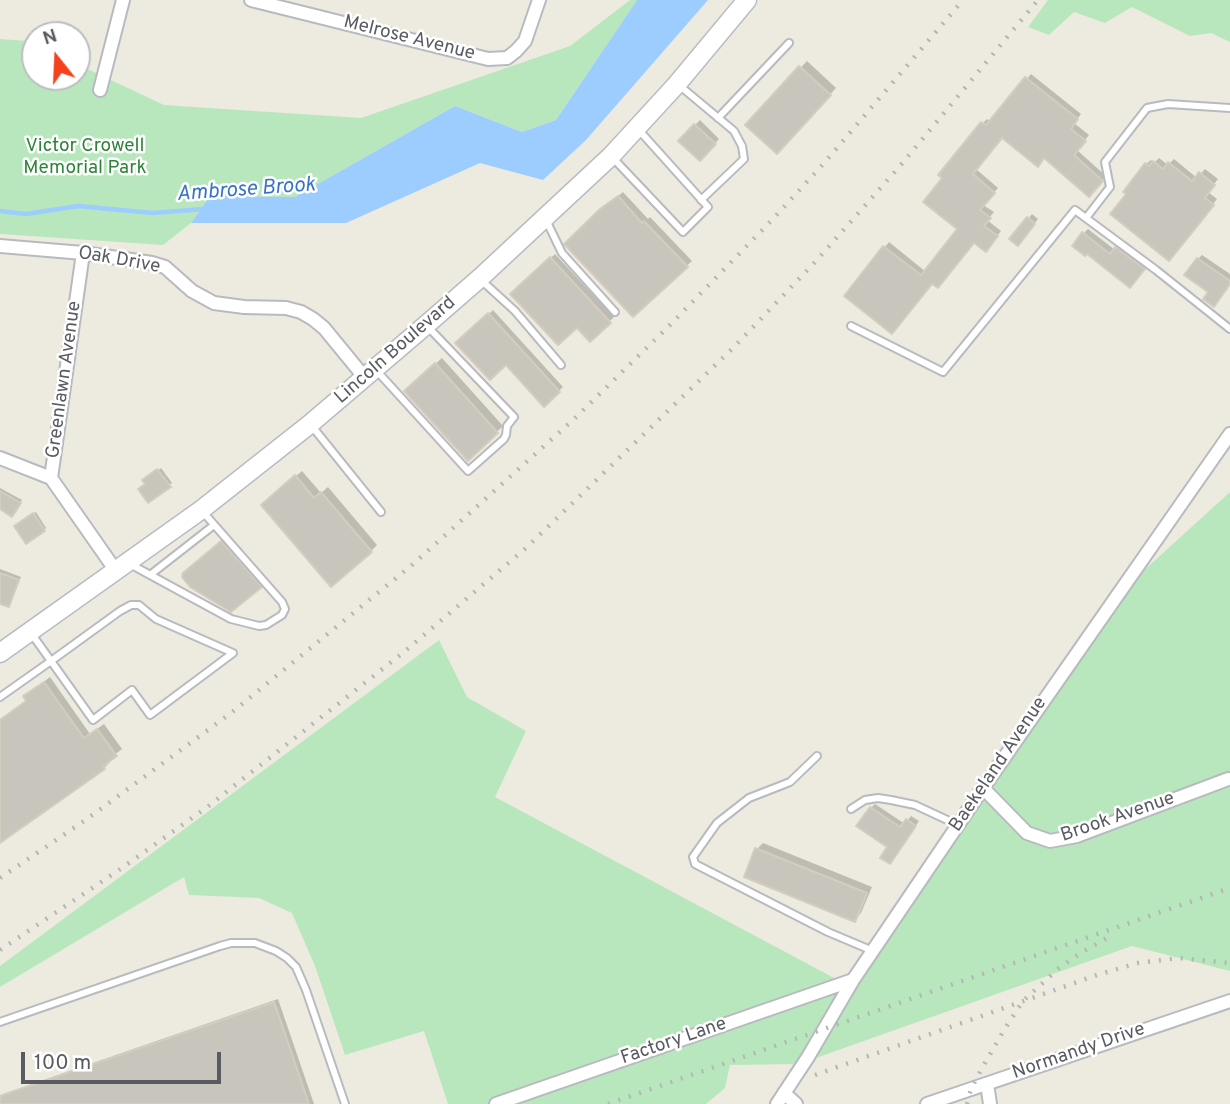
<!DOCTYPE html>
<html>
<head>
<meta charset="utf-8">
<style>
  body { margin:0 }
  #map { position:relative; width:1230px; height:1104px; overflow:hidden; background:#edebdf; font-family:Overpass,sans-serif }
  canvas { display:block }
  .north { position:absolute; left:21px; top:21px; width:70px; height:70px; box-sizing:border-box; background:#fff; border:2px solid #bcbec0; border-radius:50%; rotate:342deg; font-size:19px; font-weight:700; line-height:28px; text-align:center; color:#585c62 }
  .north::after { content:''; display:block; margin:auto; width:24px; height:32px; background:#f5411e; clip-path:polygon(50% 0,100% 100%,50% 72%,0 100%) }
  .scale { position:absolute; left:21px; top:1052px; width:200px; height:32px; box-sizing:border-box; border:4px solid #585c62; border-top:0; padding-left:9px; font-size:21px; line-height:24px; white-space:nowrap; color:#585c62; -webkit-text-stroke:5px #fff; paint-order:stroke }
</style>
</head>
<body>
<div id="map">
<canvas width="1230" height="1104"></canvas>
<div class="north">N</div>
<div class="scale">100 m</div>
</div>
<script>
const context = document.querySelector('canvas').getContext('2d');
context.lineJoin = 'round';
function fillPath(path, color) { context.fillStyle = color; context.fill(path, 'evenodd'); }
const shape = rows => new Path2D(rows.map(r => 'M' + r).join(''));
function strokePath(path, color, width, dash) { context.strokeStyle = color; context.lineWidth = width; context.lineCap = dash ? 'butt' : 'round'; context.setLineDash(dash || []); context.stroke(path); }
function drawText(font, color, halo, rows, align = 'center') {
  context.font = font + ' Overpass,sans-serif'; context.lineWidth = 5; context.setLineDash([]); context.textBaseline = 'middle'; context.strokeStyle = halo; context.fillStyle = color; for (const [text, x, y, turn = 0] of rows) {
    context.save(); context.translate(x, y); context.rotate((+turn || 0) * Math.PI / 180); context.textAlign = isNaN(turn) ? turn : align; if (halo) context.strokeText(text, 0, 0); context.fillText(text, 0, 0); context.restore();
  }
}
fillPath(shape([
  [630,0,637,0,556,120,522,132,455,106,295,197,210,196,191,223,163,245,0,234,0,39,28,41,35,44,35,77,77,77,77,64,164,105,361,118,570,46],
  [1048,0,1230,0,1230,42,1211,33,1190,36,1132,7,1105,23,1074,12,1049,35,1028,27],
  [1230,492,1230,971,1132,946,799,1064,730,1065,725,1088,706,1104,448,1104,424,1031,345,1055,315,966,292,913,259,898,189,895,184,877,0,987,0,966,439,640,467,697,526,731,495,797,851,987,964,822,1097,613]
]), '#b9e7bd');
fillPath(shape([
  [637,0,708,0,586,140,543,180,480,163,346,223,191,223,210,196,295,197,455,106,522,132,556,120]
]), '#9dccff');
fillPath(shape([
  [807,61,836,88,783,146,748,124],
  [1031,74,1081,114,1074,123,1089,135,1077,150,1106,176,1089,194,1045,156,1002,136,976,169,998,188,983,205,994,212,987,220,1001,231,990,245,975,241,932,282,846,296,889,242,926,272,960,229,944,178,940,175,983,123,987,119,991,122],
  [700,120,719,139,700,159,680,141],
  [1159,158,1168,165,1174,159,1197,178,1205,169,1218,179,1208,192,1217,199,1173,254,1146,164,1151,160,1154,163],
  [623,192,648,219,650,217,692,261,633,315,607,205],
  [1032,214,1038,219,1022,239,1028,219],
  [1088,229,1115,250,1121,244,1148,264,1134,281,1087,252,1083,234],
  [555,254,614,317,590,340,577,326,513,294],
  [1202,255,1230,274,1230,283,1210,292,1198,259],
  [493,310,563,387,544,405,506,363,458,343],
  [442,358,503,426,468,459,412,385],
  [161,468,172,483,169,485,147,484,147,478],
  [302,471,321,493,328,487,377,545,371,551,269,499],
  [0,488,22,500,15,512,0,507],
  [36,512,46,528,44,530,19,523],
  [225,540,263,583,261,586,184,574],
  [0,569,21,577,11,602,8,605,0,602],
  [50,677,90,734,104,724,122,749,109,759,110,762,104,768,0,841,0,720,28,700,32,691],
  [875,804,905,824,911,816,919,821,894,858,871,808],
  [763,843,872,887,861,913,855,919,757,849],
  [278,999,314,1104,0,1104,0,1095]
]), '#0003');
strokePath(shape([
  [0,211,26,214,78,206,153,213,204,209]
]), '#9dccff', 4.5);
const building = shape([
  [799,66,831,95,777,154,745,125,799,66],
  [1025,77,1078,119,1071,129,1086,141,1074,155,1103,181,1089,197,1044,158,1038,167,1002,138,973,174,995,193,980,210,991,218,984,226,998,236,986,252,974,243,938,288,932,284,892,334,844,296,883,246,921,275,957,229,923,202,942,178,938,175,981,122,986,125,1025,77],
  [694,124,716,144,700,161,678,141,694,124],
  [1153,161,1163,169,1168,162,1192,181,1199,172,1215,185,1205,198,1214,205,1169,261,1110,214,1126,194,1123,192,1145,163,1149,166,1153,161],
  [618,196,642,223,644,221,688,267,633,317,564,244,600,209,618,196],
  [1027,217,1035,224,1018,246,1009,239,1027,217],
  [1082,232,1110,254,1115,247,1145,269,1130,288,1087,254,1085,256,1072,246,1082,232],
  [550,257,611,323,590,342,577,328,558,345,510,294,550,257],
  [1197,258,1230,281,1230,284,1214,307,1203,299,1208,292,1184,275,1197,258],
  [488,313,560,392,544,407,506,365,490,380,455,343,488,313],
  [435,363,498,433,468,461,404,391,435,363],
  [157,469,171,487,148,503,138,489,145,484,142,480,157,469],
  [295,475,314,498,321,492,372,552,331,587,261,505,295,475],
  [0,491,21,503,12,517,0,509,0,491],
  [33,513,45,531,26,544,14,526,33,513],
  [221,541,262,587,231,612,190,587,182,577,183,573,221,541],
  [0,573,19,580,9,607,0,604,0,573],
  [44,682,84,738,97,729,117,756,103,766,105,769,0,843,0,720,26,701,23,696,44,682],
  [870,807,900,827,906,819,916,826,890,864,880,858,887,847,856,826,870,807],
  [755,848,867,893,855,922,744,877,755,848],
  [274,1002,309,1104,0,1104,0,1096,274,1002]
]);
fillPath(building, '#c8c5bd');
strokePath(building, '#d2cdbe', 2);
const service = shape([
  [680,86,734,131,742,146,744,159,701,200],
  [718,118,789,43],
  [612,157,683,232,708,207,637,128],
  [1086,218,1110,187,1105,162,1147,108,1168,104,1230,108],
  [546,220,562,253,615,312],
  [481,280,515,311,561,365],
  [851,326,943,372,1075,210,1156,270,1230,329],
  [376,370,468,471,504,439,506,435,507,426,514,417,428,327],
  [311,425,381,512],
  [130,564,231,619,259,626,266,625,282,615,285,609,282,602,203,512],
  [150,575,214,525],
  [0,697,51,661,120,611,131,605,139,605,156,619,233,653,150,715,132,690,93,720,51,661,31,633],
  [817,756,790,782,749,798,717,823,693,857,695,864,828,932,873,951],
  [851,809,865,800,878,798,891,800,915,805,958,825],
  [0,1022,220,946,231,943,255,943,276,951,287,958,296,967,306,990,345,1104]
]);
const minor = shape([
  [251,0,488,59,507,58,516,51,525,41,539,0],
  [100,90,123,0],
  [0,246,83,253,152,263,165,267,192,291,214,303,244,307,286,308,301,312,313,319,324,328,365,378],
  [83,253,51,478,116,571],
  [0,458,51,478],
  [983,788,1027,833,1050,841,1077,836,1228,779],
  [987,1084,990,1104],
  [784,1093,796,1104],
  [496,1104,853,980],
  [777,1104,808,1057,853,980,983,788,1230,434],
  [927,1104,1230,1001]
]);
const secondary = shape([
  [0,653,201,510,310,424,426,325,480,278,611,156,677,84,747,0]
]);
strokePath(service, '#b8bac0', 10);
strokePath(minor, '#b8bac0', 16);
strokePath(secondary, '#b9bcc3', 21);
strokePath(service, '#fff', 6);
strokePath(minor, '#fff', 12);
strokePath(secondary, '#fff', 18);
strokePath(shape([
  [0,878,87,819,231,713,412,565,573,420,669,326,772,220,825,162,963,0],
  [0,950,119,870,206,808,404,652,526,548,734,347,817,260,900,166,1038,0],
  [815,1075,1097,975,1138,963,1179,958,1230,963],
  [608,1104,1230,888],
  [967,1104,971,1089,981,1070,1004,1030,1023,1001,1059,968,1082,952,1111,936]
]), '#b4b5b5', 4.5, [2, 9]);
drawText('19px', '#585c62', '#fff', [
  ["Melrose Avenue",409,39,14],
  ["Oak Drive",119,261,10],
  ["Lincoln Boulevard",396,351,-41],
  ["Greenlawn Avenue",65,380,-82],
  ["Baekeland Avenue",999,765,-56],
  ["Brook Avenue",1118,818,-19],
  ["Factory Lane",674,1042,-19],
  ["Normandy Drive",1079,1052,-19]
]);
drawText('19px', '#2e8439', '#fff', [
  ["Victor Crowell",85,147],
  ["Memorial Park",85,169]
]);
drawText('italic 21px', '#3873ca', '#fff', [
  ["Ambrose Brook",246,191,-4]
]);
</script>
</body>
</html>
